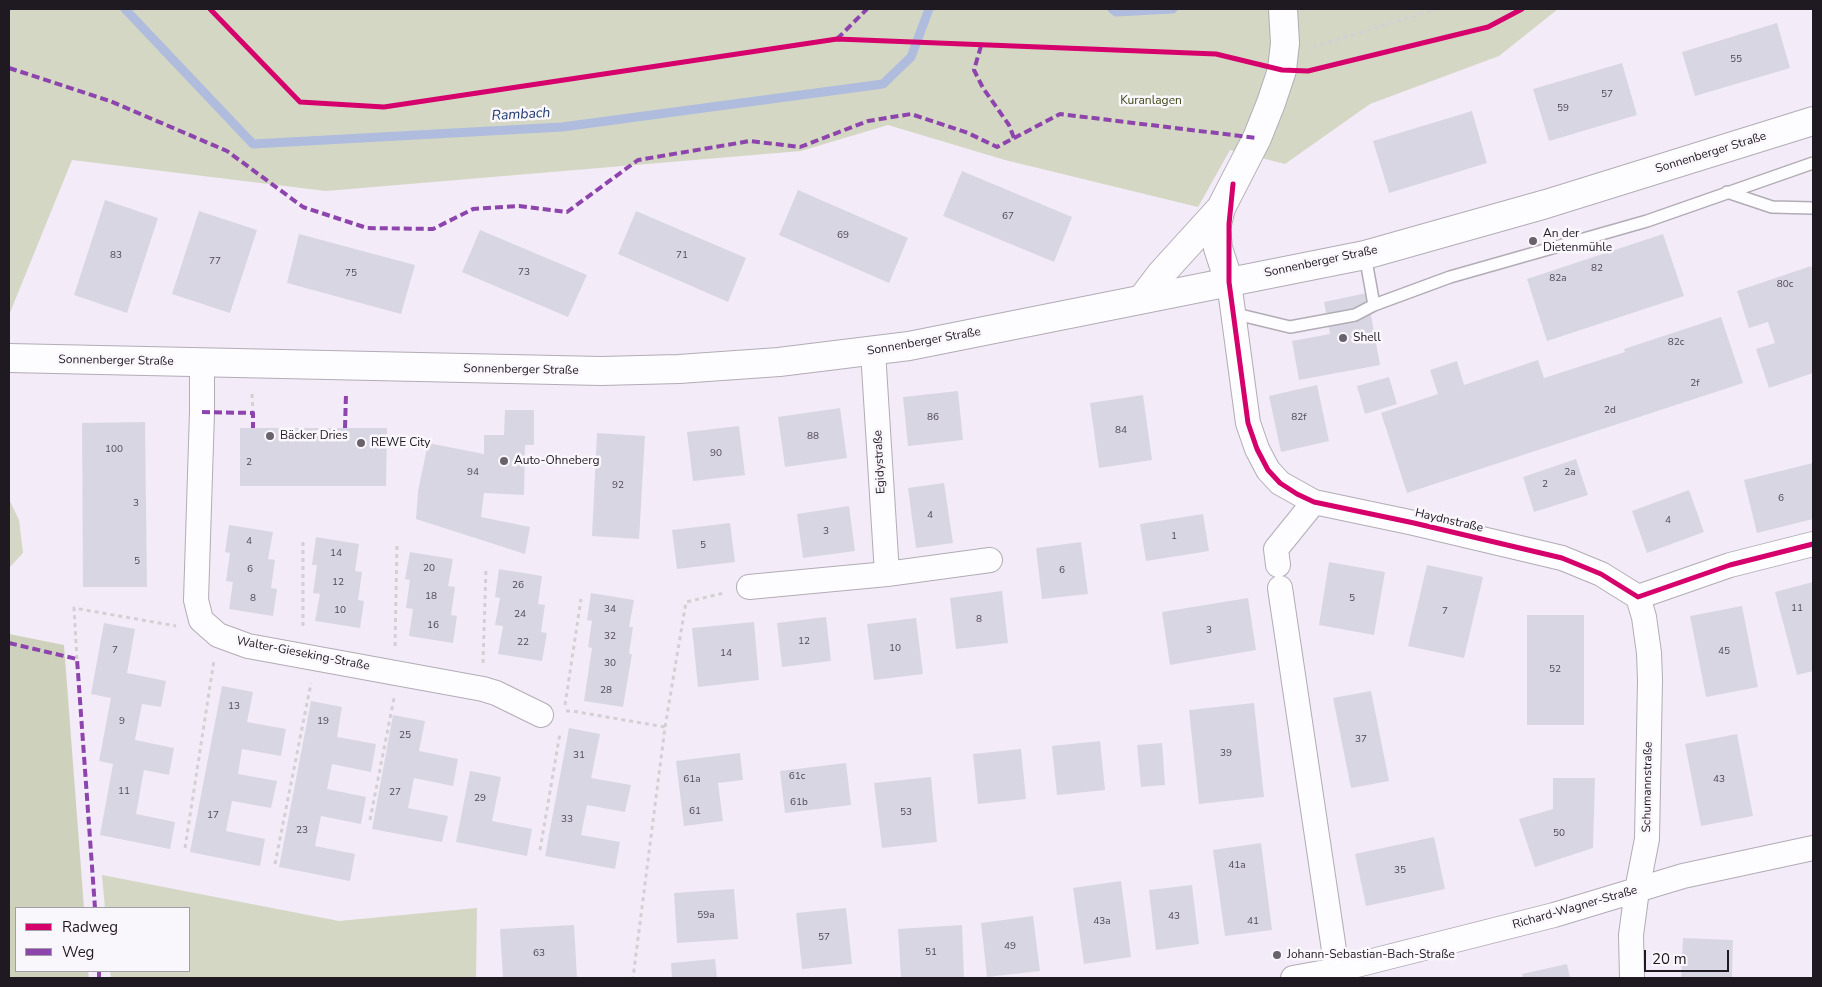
<!DOCTYPE html>
<html>
<head>
<meta charset="utf-8">
<style>
  body { margin:0 }
  #map { position:relative; width:1822px; height:987px; overflow:hidden; background:#f3ebf7; font-family:"Nunito Sans",sans-serif }
  canvas { display:block }
  .frame { position:absolute; inset:0; border:10px solid #1f1922; pointer-events:none }
  .legend { position:absolute; left:15px; top:907px; width:175px; height:65px; box-sizing:border-box; background:#faf7fc; border:1px solid #a29ea5; margin:0; padding:6px 9px; list-style:none; font-size:15px; color:#1f1922 }
  .legend li { display:flex; align-items:center; gap:10px; height:25px }
  .legend b { width:25px; border:1px solid #a29ea5 }
  .scale { position:absolute; left:1644px; top:950px; width:85px; height:22px; box-sizing:border-box; border:2px solid #1f1922; border-top:0; padding-left:6px; font-size:15px; line-height:18px; white-space:nowrap; color:#1f1922; -webkit-text-stroke:4px #faf7fc; paint-order:stroke }
</style>
</head>
<body>
<div id="map">
<canvas width="1822" height="987"></canvas>
<div class="frame"></div>
<ul class="legend">
<li><b style="height:6px;background:#d6006c"></b>Radweg</li>
<li><b style="height:6px;background:#8e44ad"></b>Weg</li>
</ul>
<div class="scale">20 m</div>
</div>
<script>
const context = document.querySelector('canvas').getContext('2d');
context.lineJoin = 'round';
function fillPath(path, color) { context.fillStyle = color; context.fill(path, 'evenodd'); }
const shape = rows => new Path2D(rows.map(r => 'M' + r).join(''));
function strokePath(path, color, width, dash) { context.strokeStyle = color; context.lineWidth = width; context.lineCap = dash ? 'butt' : 'round'; context.setLineDash(dash || []); context.stroke(path); }
function drawText(font, color, halo, rows, align = 'center') {
  context.font = font + ' "Nunito Sans",sans-serif'; context.lineWidth = 5; context.setLineDash([]); context.textBaseline = 'middle'; context.strokeStyle = halo; context.fillStyle = color; for (const [text, x, y, turn = 0] of rows) {
    context.save(); context.translate(x, y); context.rotate((+turn || 0) * Math.PI / 180); context.textAlign = isNaN(turn) ? turn : align; if (halo) context.strokeText(text, 0, 0); context.fillText(text, 0, 0); context.restore();
  }
}
fillPath(shape([
  [9,9,1558,9,1499,56,1370,104,1285,164,1230,150,1198,207,1005,160,888,125,801,151,326,191,72,160,9,315],
  [9,499,19,520,23,553,9,568],
  [102,875,339,921,477,908,476,978,111,978,110,971,189,971,189,908,105,908]
]), '#d4d7c4');
fillPath(shape([
  [9,634,64,645,84,908,16,908,16,971,88,971,89,978,9,978]
]), '#ced2bd');
strokePath(shape([
  [125,9,253,144,562,127,883,84,911,57,929,9],
  [1112,9,1116,12,1173,9]
]), '#afbcdd', 9);
fillPath(shape([
  [1777,23,1790,68,1695,96,1682,52],
  [1622,63,1637,115,1549,141,1533,89],
  [1472,111,1487,163,1389,193,1373,141],
  [962,171,1072,217,1054,262,943,216],
  [798,190,908,238,889,283,779,235],
  [105,200,158,218,127,313,74,295],
  [199,211,257,230,230,313,172,294],
  [636,211,746,258,728,302,618,254],
  [480,230,587,275,568,317,462,272],
  [299,234,415,265,401,314,287,283],
  [1663,234,1684,296,1547,341,1527,279],
  [1811,266,1813,272,1813,373,1769,388,1756,349,1775,343,1768,322,1749,328,1737,291],
  [1367,293,1380,365,1299,380,1292,341,1330,334,1324,302],
  [1721,317,1743,383,1407,493,1381,413,1438,394,1430,370,1457,361,1464,385,1538,360,1544,378,1625,352,1624,349],
  [1389,377,1397,404,1365,414,1357,386],
  [1317,385,1329,441,1281,452,1269,396],
  [958,391,963,440,908,446,903,397],
  [1143,395,1152,460,1099,468,1090,403],
  [840,408,847,458,785,467,778,417],
  [505,410,534,410,534,445,525,445,524,495,484,493,481,517,530,527,525,554,416,519,418,491,428,443,484,454,484,435,504,435],
  [145,422,147,587,83,587,82,423],
  [739,426,745,475,693,481,687,432],
  [240,428,387,428,386,486,240,486],
  [597,433,645,436,639,539,592,536],
  [1576,459,1588,495,1534,512,1523,477],
  [1813,463,1813,519,1757,533,1744,480],
  [944,483,953,543,916,548,908,488],
  [1689,490,1704,532,1647,553,1632,511],
  [849,506,855,551,803,558,797,514],
  [1203,514,1209,551,1146,561,1140,524],
  [730,523,735,562,677,569,672,530],
  [229,525,273,532,268,559,275,560,271,588,277,589,273,616,229,609,233,582,226,581,230,553,225,552],
  [316,537,359,544,355,571,362,572,358,600,364,601,360,628,315,621,320,594,313,593,317,565,312,565],
  [1081,542,1088,594,1042,599,1036,548],
  [410,552,453,559,448,586,455,587,451,615,457,616,453,643,409,636,413,609,406,608,410,580,405,579],
  [1329,562,1385,572,1374,635,1319,625],
  [1427,565,1483,577,1464,658,1408,646],
  [499,569,542,576,538,604,545,605,541,632,547,633,542,661,498,654,503,626,495,625,500,598,495,597],
  [1813,582,1813,671,1797,675,1775,592],
  [1002,591,1008,643,956,649,950,598],
  [591,593,634,600,629,627,633,627,629,654,632,654,623,707,584,701,592,648,588,647,592,621,587,620],
  [1248,598,1256,650,1170,665,1162,612],
  [1742,606,1758,687,1706,697,1690,616],
  [1527,615,1584,615,1584,725,1527,725],
  [826,617,831,661,782,667,777,623],
  [916,618,923,674,874,680,867,624],
  [754,622,759,680,698,687,692,628],
  [104,623,135,629,127,673,166,681,161,707,142,704,135,740,174,748,169,775,144,770,136,814,175,822,170,849,100,835,113,764,99,761,111,698,91,694],
  [222,686,253,692,247,722,286,729,281,756,242,749,238,774,277,781,271,808,232,801,226,831,265,839,260,866,190,852],
  [1371,691,1389,781,1351,788,1333,698],
  [311,701,342,707,337,737,376,744,371,772,332,764,327,789,366,797,361,824,321,816,315,846,355,854,350,881,279,867],
  [1254,703,1264,797,1199,804,1189,710],
  [393,715,425,721,419,751,458,759,453,786,414,778,408,808,448,816,442,842,372,829],
  [569,728,600,734,591,778,631,785,625,812,587,805,581,835,620,842,615,869,545,856],
  [1737,734,1753,816,1701,826,1685,744],
  [1100,741,1105,790,1057,795,1052,746],
  [1162,743,1165,785,1141,787,1137,745],
  [1021,749,1026,799,978,804,973,754],
  [740,753,743,780,718,783,723,821,684,826,676,761],
  [846,763,851,805,785,813,780,771],
  [470,771,501,777,492,821,532,829,527,856,456,842],
  [931,777,937,842,882,848,874,783],
  [1553,778,1595,778,1593,848,1535,867,1519,819,1553,809],
  [1434,837,1445,889,1366,906,1355,854],
  [1261,843,1272,930,1225,936,1213,850],
  [1121,881,1131,957,1084,964,1073,888],
  [1192,885,1199,944,1156,950,1149,890],
  [734,889,738,939,677,943,674,893],
  [846,908,852,964,802,969,796,913],
  [1033,916,1040,971,987,977,981,923],
  [574,925,577,978,503,978,500,929],
  [962,925,964,977,901,978,898,929],
  [1683,938,1733,940,1732,978,1681,978],
  [715,959,717,978,672,978,671,963],
  [1567,964,1570,978,1523,978,1522,974]
]), '#d9d6e4');
const service = shape([
  [1727,192,1772,207,1813,208],
  [1365,255,1374,305,1450,277,1647,221,1813,163],
  [1232,313,1290,327,1355,315,1374,305]
]);
const minor = shape([
  [1229,282,1248,423,1257,449,1268,470,1280,483,1314,502,1414,523,1562,558,1601,574,1638,597,1730,565,1813,544],
  [873,351,887,574],
  [202,363,202,412,196,600,201,620,218,635,248,646,483,689,496,693,541,715],
  [1278,565,1276,549,1314,502],
  [749,587,887,574,990,560],
  [1280,588,1337,970],
  [1293,978,1337,970,1554,915,1683,876,1813,848],
  [1632,978,1631,935,1637,890,1647,839,1650,680,1649,653,1644,617,1638,597]
]);
const tertiary = shape([
  [1229,282,1218,248,1216,228,1221,208,1257,138,1271,103,1282,70,1285,43,1283,9],
  [1142,299,1161,274,1221,208]
]);
const secondary = shape([
  [9,358,601,371,679,369,779,362,909,346,1365,255,1546,204,1813,121]
]);
strokePath(service, '#b2acb6', 14);
strokePath(minor, '#b2acb6', 26);
strokePath(tertiary, '#b2acb6', 30);
strokePath(secondary, '#b2acb6', 30);
strokePath(shape([
  [1313,47,1437,9],
  [252,394,253,413],
  [303,542,303,629],
  [395,646,397,545],
  [77,659,74,608,176,626],
  [483,663,486,568],
  [565,705,581,599],
  [566,711,572,711,665,727,633,978],
  [665,727,686,602,724,593],
  [370,820,394,698],
  [185,848,214,660],
  [540,850,560,733],
  [275,864,311,683]
]), '#d3d0d4', 3, [4, 4]);
strokePath(service, '#fdfcfe', 11);
strokePath(minor, '#fdfcfe', 24);
strokePath(tertiary, '#fdfcfe', 28);
strokePath(secondary, '#fdfcfe', 28);
strokePath(shape([
  [837,39,867,9],
  [981,46,974,70,983,88,1009,125,1014,138],
  [9,68,110,101,227,151,303,207,367,228,433,229,473,209,519,206,567,212,638,160,750,141,800,147,868,121,911,114,968,133,997,147,1060,114,1257,138],
  [202,412,253,413,253,428],
  [345,428,346,394],
  [9,643,77,659,95,908],
  [99,971,99,978]
]), '#8e44ad', 4, [8, 4]);
strokePath(shape([
  [210,9,300,102,384,107,837,39,1216,54,1282,70,1308,71,1488,27,1522,9],
  [1233,184,1229,224,1229,282,1248,423,1257,449,1268,470,1280,483,1297,494,1314,502,1414,523,1562,558,1601,574,1638,597,1730,565,1813,544]
]), '#d6006c', 5);
for (const [x, y, r, color] of [
  [1533,241,5,"#69626d"],
  [1343,338,5,"#69626d"],
  [270,436,5,"#69626d"],
  [361,443,5,"#69626d"],
  [504,461,5,"#69626d"],
  [1277,955,5,"#69626d"]
]) { const dot = new Path2D(); dot.arc(x, y, r, 0, 2 * Math.PI); context.fillStyle = color; context.fill(dot); strokePath(dot, '#faf7fc', 2); }
drawText('10px', '#504a54', null, [
  ["55",1736,60],
  ["57",1607,95],
  ["59",1563,109],
  ["67",1008,217],
  ["69",843,236],
  ["83",116,256],
  ["71",682,256],
  ["77",215,262],
  ["82",1597,269],
  ["73",524,273],
  ["75",351,274],
  ["82a",1558,279],
  ["80c",1785,285],
  ["82c",1676,343],
  ["2f",1695,384],
  ["2d",1610,411],
  ["86",933,418],
  ["82f",1299,418],
  ["84",1121,431],
  ["88",813,437],
  ["100",114,450],
  ["90",716,454],
  ["2",249,463],
  ["94",473,473],
  ["2a",1570,473],
  ["2",1545,485],
  ["92",618,486],
  ["6",1781,499],
  ["3",136,504],
  ["4",930,516],
  ["4",1668,521],
  ["3",826,532],
  ["1",1174,537],
  ["4",249,542],
  ["5",703,546],
  ["14",336,554],
  ["5",137,562],
  ["20",429,569],
  ["6",250,570],
  ["6",1062,571],
  ["12",338,583],
  ["26",518,586],
  ["18",431,597],
  ["8",253,599],
  ["5",1352,599],
  ["11",1797,609],
  ["34",610,610],
  ["10",340,611],
  ["7",1445,612],
  ["24",520,615],
  ["8",979,620],
  ["16",433,626],
  ["3",1209,631],
  ["32",610,637],
  ["12",804,642],
  ["22",523,643],
  ["10",895,649],
  ["7",115,651],
  ["45",1724,652],
  ["14",726,654],
  ["30",610,664],
  ["52",1555,670],
  ["28",606,691],
  ["13",234,707],
  ["9",122,722],
  ["19",323,722],
  ["25",405,736],
  ["37",1361,740],
  ["39",1226,754],
  ["31",579,756],
  ["61c",797,777],
  ["61a",692,780],
  ["43",1719,780],
  ["11",124,792],
  ["27",395,793],
  ["29",480,799],
  ["61b",799,803],
  ["61",695,812],
  ["53",906,813],
  ["17",213,816],
  ["33",567,820],
  ["23",302,831],
  ["50",1559,834],
  ["41a",1237,866],
  ["35",1400,871],
  ["59a",706,916],
  ["43",1174,917],
  ["43a",1102,922],
  ["41",1253,922],
  ["57",824,938],
  ["49",1010,947],
  ["51",931,953],
  ["63",539,954]
]);
drawText('12px', '#3e4915', '#faf7fc', [
  ["Kuranlagen",1151,101]
]);
drawText('12px', '#1f1922', '#faf7fc', [
  ["Sonnenberger Straße",1711,153,-17],
  ["Sonnenberger Straße",1321,262,-12],
  ["Sonnenberger Straße",924,342,-10],
  ["Sonnenberger Straße",116,361,1],
  ["Sonnenberger Straße",521,370,1],
  ["Egidystraße",880,462,-93],
  ["Haydnstraße",1449,521,13],
  ["Walter-Gieseking-Straße",303,654,11],
  ["Schumannstraße",1648,787,-89],
  ["Richard-Wagner-Straße",1575,908,-16]
]);
drawText('12px', '#1f1922', '#faf7fc', [
  ["An der",1543,234],
  ["Dietenmühle",1543,248],
  ["Shell",1353,338],
  ["Bäcker Dries",280,436],
  ["REWE City",371,443],
  ["Auto-Ohneberg",514,461],
  ["Johann-Sebastian-Bach-Straße",1287,955]
], 'left');
drawText('italic 14px', '#1f396d', '#faf7fc', [
  ["Rambach",521,115,-3]
]);
</script>
</body>
</html>
